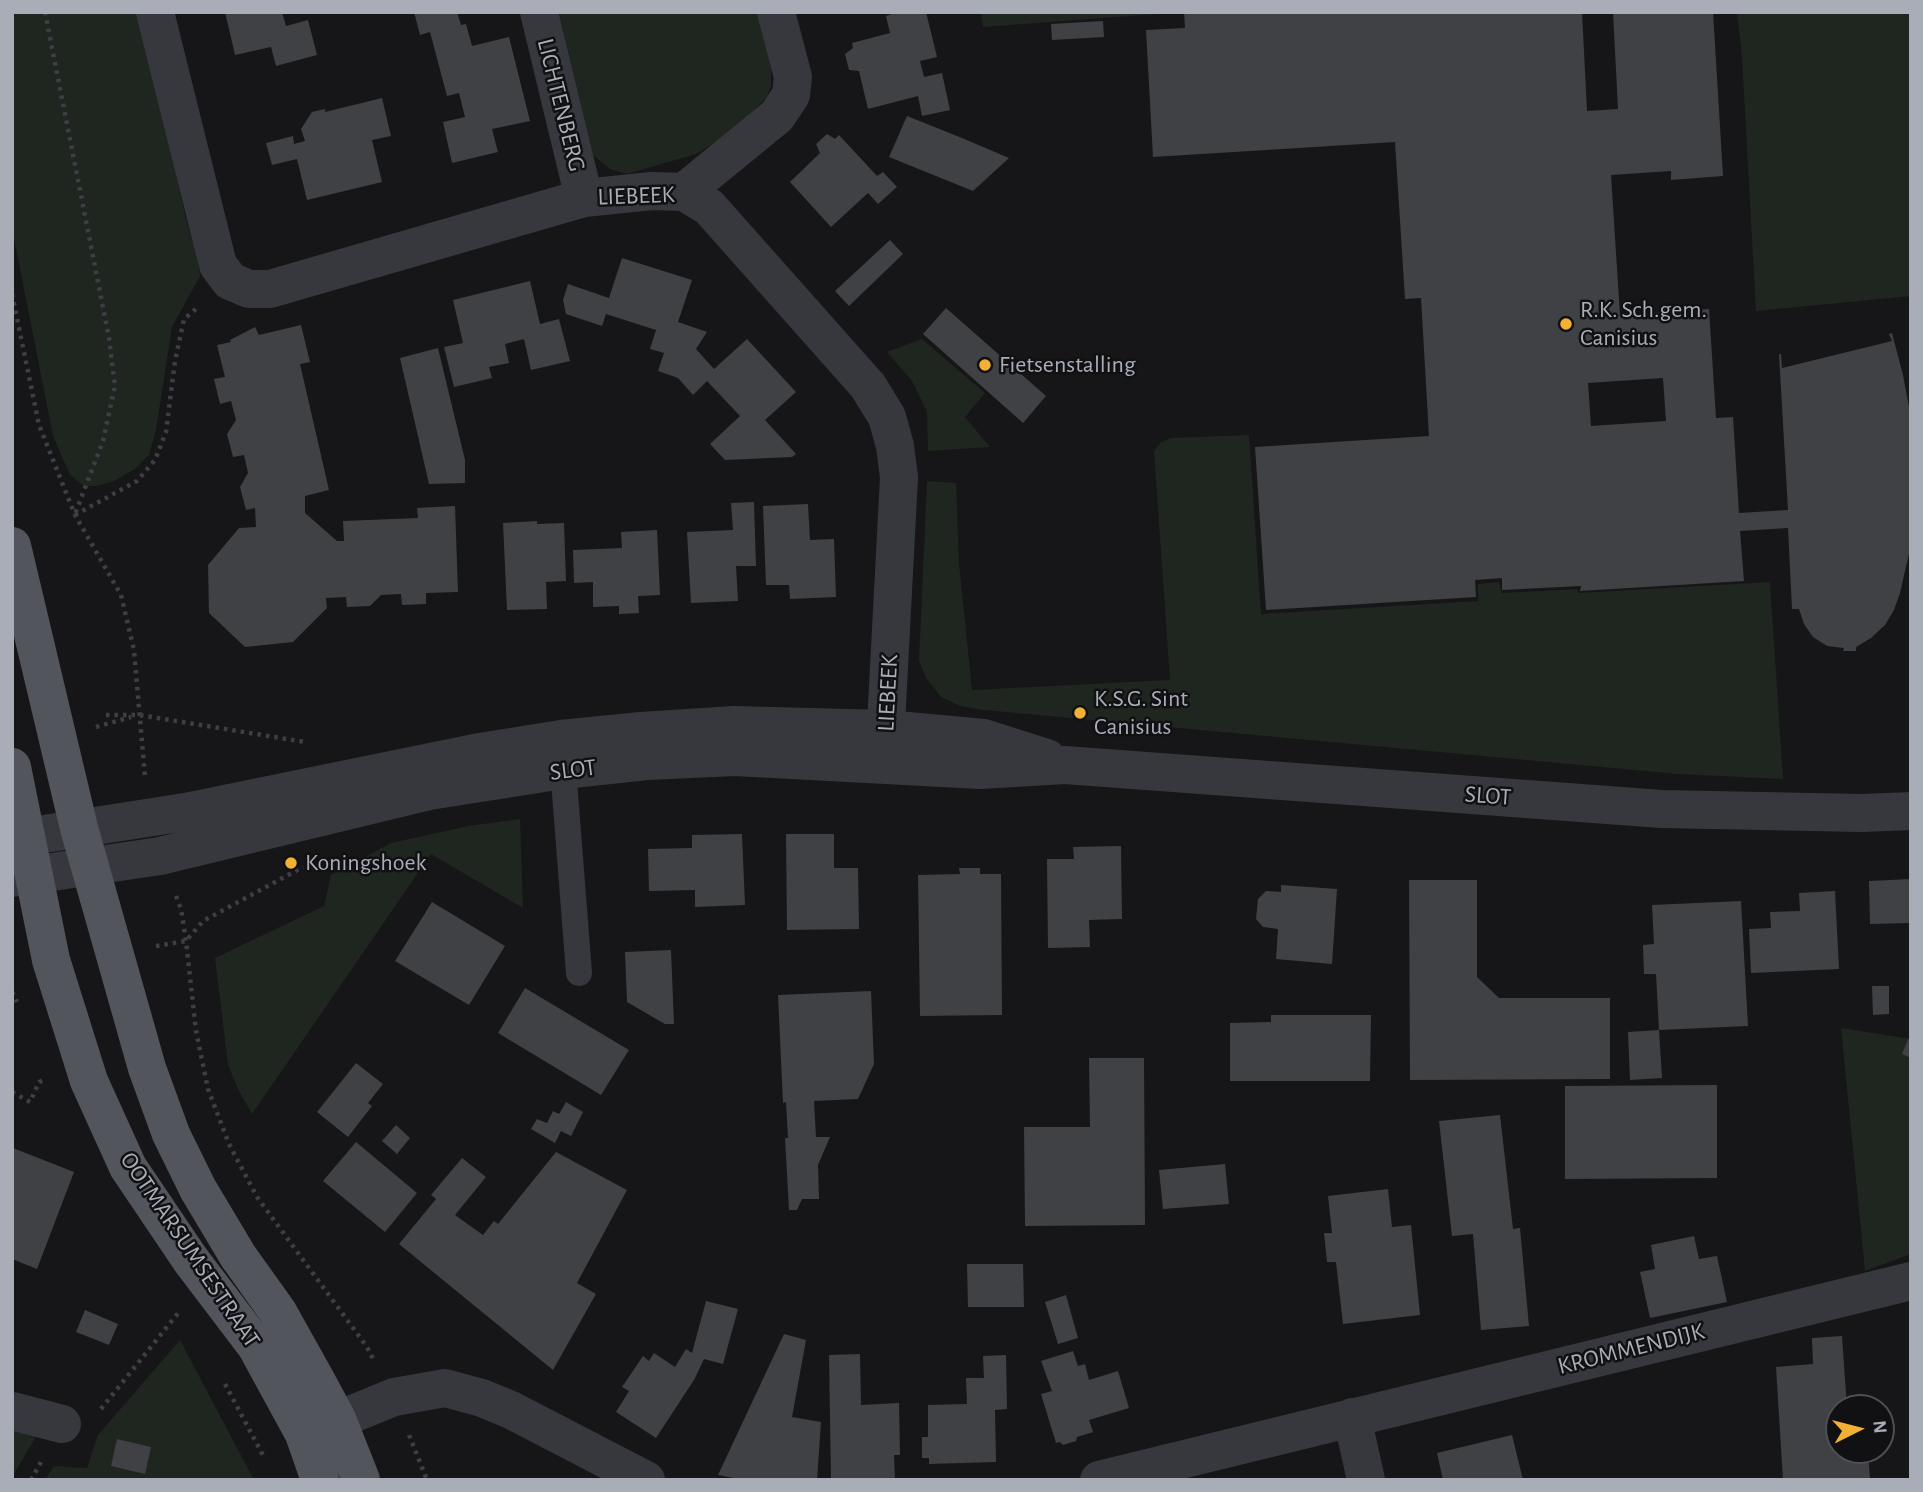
<!DOCTYPE html>
<html>
<head>
<meta charset="utf-8">
<style>
  body { margin:0 }
  #map { position:relative; width:1923px; height:1492px; overflow:hidden; background:#161618; font-family:"Alegreya Sans",sans-serif }
  canvas { display:block }
  .frame { position:absolute; inset:0; border:14px solid #a8adb8; pointer-events:none }
  .north { position:absolute; left:1825px; top:1394px; width:70px; height:70px; box-sizing:border-box; background:#111113; border:2px solid #4d4f55; border-radius:50%; rotate:84deg; font-size:19px; font-weight:700; line-height:28px; text-align:center; color:#a8adb8 }
  .north::after { content:''; display:block; margin:auto; width:24px; height:32px; background:#f2b134; clip-path:polygon(50% 0,100% 100%,50% 72%,0 100%) }
</style>
</head>
<body>
<div id="map">
<canvas width="1923" height="1492"></canvas>
<div class="frame"></div>
<div class="north">N</div>
</div>
<script>
const context = document.querySelector('canvas').getContext('2d');
context.lineJoin = 'round';
function fillPath(path, color) { context.fillStyle = color; context.fill(path, 'evenodd'); }
const shape = rows => new Path2D(rows.map(r => 'M' + r).join(''));
function strokePath(path, color, width, dash) { context.strokeStyle = color; context.lineWidth = width; context.lineCap = dash ? 'butt' : 'round'; context.setLineDash(dash || []); context.stroke(path); }
function drawText(font, color, halo, rows, align = 'center') {
  context.font = font + ' "Alegreya Sans",sans-serif'; context.lineWidth = 5; context.setLineDash([]); context.textBaseline = 'middle'; context.strokeStyle = halo; context.fillStyle = color; for (const [text, x, y, turn = 0] of rows) {
    context.save(); context.translate(x, y); context.rotate((+turn || 0) * Math.PI / 180); context.textAlign = isNaN(turn) ? turn : align; if (halo) context.strokeText(text, 0, 0); context.fillText(text, 0, 0); context.restore();
  }
}
fillPath(shape([
  [12,12,140,12,185,215,196,254,200,276,172,327,156,430,149,455,135,469,114,481,97,486,84,486,70,475,53,436,12,228],
  [559,12,757,12,771,69,771,86,767,97,732,132,696,154,627,174,610,169,593,155],
  [981,12,1183,12,983,27],
  [1737,12,1911,12,1911,296,1756,311,1742,57],
  [922,339,985,393,965,417,990,447,928,451,927,412,912,381,887,352],
  [1249,435,1261,614,1478,601,1478,584,1499,582,1502,593,1577,589,1579,593,1770,582,1783,779,1678,774,984,710,960,706,941,697,926,678,919,661,927,481,956,483,959,563,972,690,1170,680,1154,451,1161,442,1171,438],
  [520,819,523,908,431,854,252,1114,239,1091,228,1065,215,958,324,906,331,875,391,843,468,826],
  [1841,1028,1911,1039,1911,1254,1865,1271],
  [180,1340,254,1480,45,1480,54,1466,87,1468,98,1435],
  [12,1421,41,1428,12,1477]
]), '#1e261f');
fillPath(shape([
  [225,12,282,12,286,26,308,20,317,55,276,66,271,47,235,55],
  [414,12,457,12,461,25,466,24,472,46,509,37,530,121,492,129,498,152,452,163,443,122,465,117,459,93,447,96,430,32,420,35],
  [897,12,926,12,937,57,920,61,924,77,942,73,950,110,922,116,918,96,868,109,859,71,849,70,845,54,853,48,852,43,890,33,886,16],
  [1184,12,1582,12,1587,111,1618,109,1613,12,1713,12,1723,176,1671,180,1671,171,1611,175,1620,315,1709,309,1716,418,1733,417,1739,513,1788,510,1779,354,1781,354,1782,368,1892,341,1889,334,1892,333,1903,375,1911,418,1911,545,1900,593,1894,610,1885,625,1871,638,1856,647,1856,651,1843,651,1844,648,1827,646,1813,637,1804,624,1799,609,1792,609,1788,528,1740,531,1744,581,1580,591,1581,586,1502,590,1502,578,1475,580,1476,597,1266,610,1255,447,1429,436,1421,298,1405,299,1395,142,1153,157,1146,30,1185,28],
  [1663,378,1666,421,1591,426,1588,383],
  [1103,21,1104,37,1052,40,1051,24],
  [382,98,391,136,372,140,382,182,307,200,297,159,272,165,266,143,293,136,294,144,305,141,301,129,312,112,325,109,325,112],
  [907,116,962,138,1009,158,973,191,889,157],
  [827,134,835,139,839,135,877,176,883,172,897,187,878,204,868,193,831,227,790,182,820,153,816,144],
  [890,240,903,254,849,306,835,291],
  [622,258,692,280,678,322,707,332,696,349,714,369,747,339,796,392,765,420,796,454,792,457,725,460,710,444,740,416,707,381,693,395,678,378,658,371,664,353,650,349,656,330,606,314,602,326,566,314,563,300,568,284,609,298],
  [530,281,540,324,559,319,570,361,531,370,524,339,505,344,509,363,489,367,492,378,454,387,444,347,463,343,453,300],
  [946,308,1046,396,1023,423,923,334],
  [301,325,310,362,300,364,329,490,305,496,305,513,337,541,344,541,343,521,418,518,417,508,455,506,458,592,426,593,426,604,402,605,401,594,381,595,370,606,347,607,346,597,326,598,327,608,293,642,245,647,209,613,208,565,239,528,256,527,255,508,246,510,240,487,248,473,244,455,233,457,227,434,236,420,231,401,220,404,214,379,225,377,217,345,231,342,230,340,255,327,259,335],
  [438,348,465,460,465,483,429,484,400,358],
  [754,502,756,566,736,566,738,601,691,603,687,532,733,530,731,503],
  [808,504,810,540,834,539,836,597,790,599,789,585,766,585,763,506],
  [537,521,537,524,564,523,566,581,546,582,547,609,507,610,503,523],
  [657,530,660,595,638,596,639,613,619,614,619,606,593,607,593,582,574,583,573,550,622,548,621,532],
  [742,834,745,905,695,907,695,890,649,891,648,849,692,848,692,835],
  [786,834,834,834,834,868,858,868,859,929,787,930],
  [1121,846,1122,919,1089,920,1090,947,1048,948,1047,859,1074,859,1073,847],
  [959,868,980,868,980,874,1001,874,1002,1015,920,1016,918,875,960,874],
  [1911,879,1911,923,1870,924,1869,881],
  [1409,880,1477,880,1477,977,1499,998,1610,998,1610,1079,1410,1080],
  [1281,885,1337,889,1332,964,1276,959,1278,929,1263,927,1256,919,1258,899,1266,891,1281,892],
  [1835,891,1839,969,1751,973,1749,929,1771,928,1770,912,1800,911,1799,893],
  [1741,901,1748,1026,1659,1030,1656,974,1644,974,1643,945,1654,944,1652,905],
  [432,902,505,946,469,1005,395,961],
  [671,950,674,1024,665,1024,627,1002,625,952],
  [1872,986,1889,986,1889,1014,1873,1015],
  [525,988,629,1050,601,1095,498,1033],
  [871,991,874,1064,858,1099,814,1101,816,1137,830,1137,818,1165,819,1199,802,1199,797,1210,789,1210,785,1138,788,1138,786,1102,783,1103,778,995],
  [1271,1015,1371,1015,1370,1081,1230,1081,1230,1023,1271,1022],
  [1659,1030,1662,1078,1630,1080,1628,1032],
  [1911,1033,1911,1058,1902,1054],
  [1089,1058,1144,1058,1145,1225,1025,1226,1024,1127,1090,1127],
  [356,1063,383,1084,368,1103,372,1106,348,1137,317,1112],
  [1717,1085,1717,1178,1565,1179,1565,1086],
  [566,1102,583,1112,571,1136,561,1131,555,1143,531,1129,537,1119,547,1123,553,1111,559,1114],
  [1500,1115,1513,1229,1520,1228,1529,1326,1481,1330,1473,1234,1452,1236,1439,1121],
  [396,1125,410,1138,397,1154,382,1141],
  [356,1142,417,1193,385,1232,323,1181],
  [13,1148,74,1172,37,1269,12,1259],
  [556,1152,627,1190,577,1283,596,1294,553,1370,399,1244,436,1199,431,1195,462,1158,486,1177,455,1215,483,1235,494,1221,498,1224],
  [1225,1164,1229,1204,1163,1209,1159,1170],
  [1388,1189,1392,1227,1411,1225,1420,1315,1343,1324,1336,1262,1327,1262,1324,1233,1332,1233,1328,1196],
  [1694,1236,1699,1259,1717,1256,1727,1302,1650,1318,1640,1272,1655,1269,1651,1245],
  [967,1264,1023,1264,1024,1307,968,1307],
  [1066,1295,1078,1338,1058,1344,1045,1302],
  [706,1301,738,1309,723,1364,704,1359,694,1380,656,1438,616,1412,629,1391,622,1387,643,1356,649,1361,654,1353,675,1367,686,1349,692,1353],
  [85,1310,118,1324,109,1345,76,1332],
  [784,1334,806,1340,792,1417,821,1422,817,1480,744,1480,718,1475],
  [1842,1336,1847,1408,1839,1408,1839,1450,1868,1450,1870,1480,1783,1480,1776,1367,1813,1364,1812,1338],
  [1073,1351,1078,1366,1085,1364,1089,1380,1118,1371,1129,1408,1089,1420,1093,1432,1077,1437,1076,1441,1063,1445,1060,1442,1056,1443,1041,1394,1052,1391,1041,1361],
  [860,1354,861,1405,899,1403,900,1455,894,1455,895,1480,831,1480,829,1355],
  [1006,1355,1007,1409,995,1410,996,1462,929,1464,929,1458,922,1458,922,1437,928,1437,928,1405,967,1404,966,1378,984,1378,983,1356],
  [1512,1435,1523,1480,1443,1480,1437,1453],
  [117,1439,151,1447,145,1474,111,1466]
]), '#404145');
strokePath(shape([
  [45,12,109,338,115,386,103,441,75,514],
  [12,294,39,425,75,515,121,595,134,650,145,777],
  [75,515,137,481,155,460,166,432,175,361,184,319,197,308],
  [106,715,139,715,305,742],
  [96,727,131,717],
  [176,896,181,909,186,941,196,1031,208,1089,229,1144,257,1197,367,1347,374,1361],
  [156,946,186,941,203,921,303,867],
  [12,992,17,1002],
  [12,1092,30,1102,39,1082,44,1080],
  [225,1384,265,1459],
  [101,1409,179,1312],
  [409,1435,427,1480],
  [31,1480,41,1462]
]), '#3d3f44', 4.5, [3.5, 5]);
strokePath(shape([
  [562,755,579,973]
]), '#37383d', 26);
strokePath(shape([
  [155,12,218,265,230,281,249,289,270,289,584,198,652,191,684,192,709,207,868,386,887,417,895,446,899,477,884,762],
  [539,12,584,198],
  [684,192,777,116,791,95,793,77,776,12],
  [12,1411,62,1424],
  [1352,1417,1366,1480],
  [306,1433,394,1397,445,1388,482,1398,511,1410,646,1480],
  [1099,1480,1911,1281]
]), '#37383d', 38);
strokePath(shape([
  [12,839,185,812,474,753,561,739,641,731,734,725,886,729,984,738,1047,758],
  [12,878,160,856,429,791,563,770,647,761,735,757,980,770,1065,765,1662,809,1862,813,1911,811]
]), '#37383d', 38);
strokePath(shape([
  [12,546,79,828,147,1068,171,1134,198,1189,238,1256,278,1312,316,1380,337,1419,361,1480],
  [12,767,51,960,89,1081,128,1167,190,1259,256,1346,304,1434,320,1480]
]), '#53555c', 38);
for (const [x, y, r, color] of [
  [1566,324,7,"#f2b134"],
  [985,365,7,"#f2b134"],
  [1080,713,7,"#f2b134"],
  [291,863,7,"#f2b134"]
]) { const dot = new Path2D(); dot.arc(x, y, r, 0, 2 * Math.PI); context.fillStyle = color; context.fill(dot); strokePath(dot, '#111113', 2.5); }
drawText('24px', '#a8adb8', '#111113', [
  ["LICHTENBERG",561,105,76],
  ["LIEBEEK",636,196,-2],
  ["LIEBEEK",888,693,-87],
  ["SLOT",573,770,-7],
  ["SLOT",1488,796,4],
  ["OOTMARSUMSESTRAAT",190,1250,56],
  ["KROMMENDIJK",1631,1349,-14]
]);
drawText('24px', '#a8adb8', '#111113', [
  ["R.K. Sch.gem.",1580,310],
  ["Canisius",1580,338],
  ["Fietsenstalling",999,365],
  ["K.S.G. Sint",1094,699],
  ["Canisius",1094,727],
  ["Koningshoek",305,863]
], 'left');
</script>
</body>
</html>
